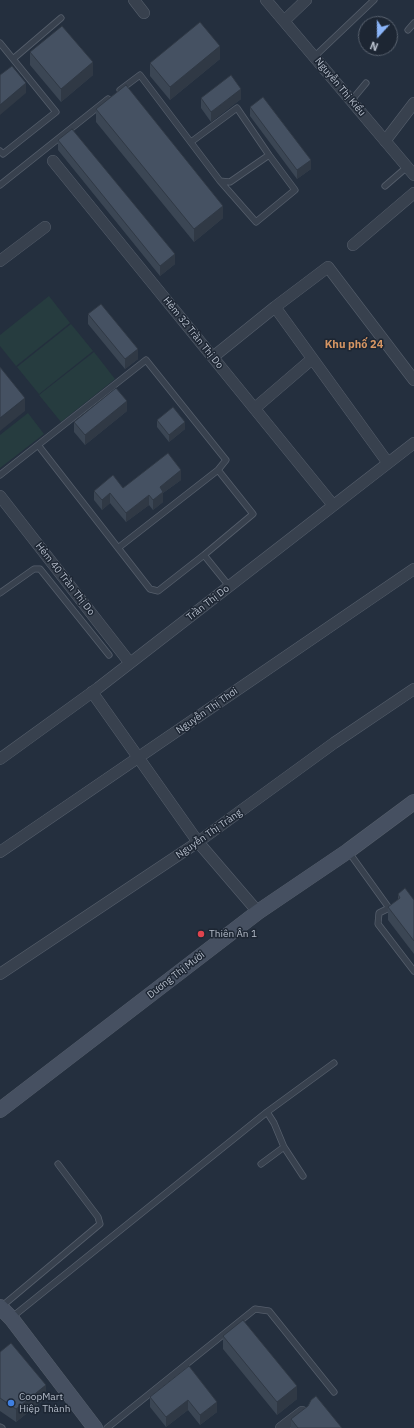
<!DOCTYPE html>
<html>
<head>
<meta charset="utf-8">
<style>
  body { margin:0 }
  #map { position:relative; width:414px; height:1428px; overflow:hidden; background:#242f3e; font-family:"IBM Plex Sans",sans-serif }
  canvas { display:block }
  .north { position:absolute; left:358px; top:16px; width:40px; height:40px; box-sizing:border-box; background:#1d2633; border:1px solid #59626f; border-radius:50%; rotate:201deg; font-size:11px; font-weight:700; line-height:16px; text-align:center; color:#b4bcc9 }
  .north::after { content:''; display:block; margin:auto; width:14px; height:18px; background:#8ab4f8; clip-path:polygon(50% 0,100% 100%,50% 72%,0 100%) }
</style>
</head>
<body>
<div id="map">
<canvas width="414" height="1428"></canvas>
<div class="north">N</div>
</div>
<script>
const context = document.querySelector('canvas').getContext('2d');
context.lineJoin = 'round';
function fillPath(path, color) { context.fillStyle = color; context.fill(path, 'evenodd'); }
const shape = rows => new Path2D(rows.map(r => 'M' + r).join(''));
function strokePath(path, color, width, dash) { context.strokeStyle = color; context.lineWidth = width; context.lineCap = dash ? 'butt' : 'round'; context.setLineDash(dash || []); context.stroke(path); }
function drawText(font, color, halo, rows, align = 'center') {
  context.font = font + ' "IBM Plex Sans",sans-serif'; context.lineWidth = 3; context.setLineDash([]); context.textBaseline = 'middle'; context.strokeStyle = halo; context.fillStyle = color; for (const [text, x, y, turn = 0] of rows) {
    context.save(); context.translate(x, y); context.rotate((+turn || 0) * Math.PI / 180); context.textAlign = isNaN(turn) ? turn : align; if (halo) context.strokeText(text, 0, 0); context.fillText(text, 0, 0); context.restore();
  }
}
fillPath(shape([
  [49,296,70,323,16,366,0,346,0,335],
  [71,324,93,351,39,394,17,367],
  [94,352,115,379,61,422,39,395],
  [28,413,44,434,0,468,0,435]
]), '#263c3f');
const lane = shape([
  [408,30,414,23],
  [0,43,56,112,3,154,0,151],
  [314,57,374,0],
  [13,59,61,18],
  [120,90,140,75,220,181,230,182,269,155,295,190,256,222,220,181],
  [351,101,366,83],
  [191,142,237,108,269,155],
  [0,185,108,99],
  [385,186,407,167],
  [38,445,146,360,226,460,218,470],
  [0,475,38,445,150,589,158,591,204,555,229,586],
  [118,548,218,470,253,514,204,555],
  [0,593,34,569,40,569,109,655],
  [348,851,389,908,379,913,378,924,414,971],
  [267,1112,274,1123,284,1147,303,1176],
  [261,1164,284,1147],
  [1,1307,100,1224,98,1217,58,1164],
  [11,1318,267,1112,334,1063],
  [0,1427,2,1428],
  [107,1428,255,1309,269,1311,334,1392]
]);
const street = shape([
  [134,0,144,13],
  [266,0,414,175],
  [284,21,306,0],
  [385,141,414,103],
  [53,161,333,505],
  [353,245,414,193],
  [0,261,45,227],
  [213,357,275,307],
  [255,408,312,359],
  [388,463,275,307,328,267,414,380],
  [0,496,130,663],
  [92,692,198,842,258,912],
  [0,759,98,688,414,443],
  [0,852,414,569],
  [0,974,198,842,334,743,414,689],
  [281,1428,302,1412]
]);
const secondary = shape([
  [0,1110,258,912,348,851,414,802],
  [0,1307,11,1318,95,1428]
]);
strokePath(lane, '#565f6c', 7);
strokePath(street, '#565f6c', 12);
strokePath(secondary, '#565f6c', 16);
strokePath(lane, '#38414e', 5.5);
strokePath(street, '#38414e', 11);
strokePath(secondary, '#465061', 15);
fillPath(shape([
  [30,52,93,75,61,102,30,65],
  [220,59,170,100,150,76,150,63],
  [201,98,241,99,211,122,201,108],
  [250,107,311,169,297,179,250,116],
  [96,109,223,218,194,242,96,122],
  [58,140,175,264,160,276,58,150],
  [88,314,138,359,125,369,88,324],
  [127,411,85,445,74,432,74,422],
  [157,420,185,429,169,442,157,427],
  [181,480,163,493,163,502,153,510,149,505,126,522,110,503,102,510,94,500,94,491,123,488],
  [398,894,414,900,414,954,388,920,388,907,398,900],
  [223,1336,297,1399,277,1415,223,1349],
  [0,1352,46,1398,16,1422,0,1411],
  [189,1366,217,1412,200,1425,188,1410,166,1427,150,1407,150,1397],
  [291,1419,342,1428,291,1428]
]), '#3b4654');
fillPath(shape([
  [220,46,220,59,170,100,170,87],
  [93,62,93,75,61,102,61,89],
  [26,83,26,93,0,115,0,105],
  [241,89,241,99,211,122,211,112],
  [311,160,311,169,297,179,297,170],
  [223,206,223,218,194,242,194,229],
  [175,254,175,264,160,276,160,266],
  [138,349,138,359,125,369,125,359],
  [25,398,25,411,0,431,0,418],
  [127,401,127,411,85,445,85,435],
  [185,422,185,429,169,442,169,435],
  [181,470,181,480,163,493,163,502,153,510,153,500,160,487],
  [110,493,110,503,102,510,102,500],
  [149,495,149,505,126,522,126,513],
  [46,1385,46,1398,16,1422,16,1409],
  [297,1386,297,1399,277,1415,277,1402],
  [188,1400,188,1410,166,1427,166,1417],
  [217,1402,217,1412,200,1425,200,1415]
]), '#303945');
const building = shape([
  [200,22,220,46,170,87,150,63,200,22],
  [62,26,93,62,61,89,30,52,62,26],
  [12,66,26,83,0,105,0,75,12,66],
  [231,75,241,89,211,112,201,98,231,75],
  [126,85,223,206,194,229,96,109,126,85],
  [263,97,311,160,297,170,250,107,263,97],
  [72,129,175,254,160,266,58,140,72,129],
  [101,304,138,349,125,359,88,314,101,304],
  [0,367,25,398,0,418,0,367],
  [116,388,127,401,85,435,74,422,116,388],
  [173,407,185,422,169,435,157,420,173,407],
  [168,453,181,470,160,487,163,492,153,500,149,495,126,513,110,493,102,500,94,491,113,475,123,488,168,453],
  [405,888,414,900,414,941,388,907,400,898,398,894,405,888],
  [243,1320,297,1386,277,1402,223,1336,243,1320],
  [11,1343,46,1385,16,1409,0,1398,0,1352,11,1343],
  [189,1366,217,1402,200,1415,188,1400,166,1417,150,1397,189,1366],
  [316,1396,342,1428,298,1428,291,1419,308,1406,311,1400,316,1396]
]);
fillPath(building, '#455162');
strokePath(building, '#303945', 1);
for (const [x, y, r, color] of [
  [201,934,4,"#e0444e"],
  [11,1403,4,"#3f7fe0"]
]) { const dot = new Path2D(); dot.arc(x, y, r, 0, 2 * Math.PI); context.fillStyle = color; context.fill(dot); strokePath(dot, '#1d2633', 1.5); }
drawText('10px', '#b4bcc9', '#1d2633', [
  ["Nguyễn Thị Kiểu",340,87,50],
  ["Hẻm 32 Trần Thị Do",193,333,51],
  ["Hẻm 40 Trần Thị Do",65,579,52],
  ["Trần Thị Do",208,603,-38],
  ["Nguyễn Thị Thơi",207,711,-35],
  ["Nguyễn Thị Tràng",209,834,-35],
  ["Dương Thị Mười",176,975,-38]
]);
drawText('10px', '#b4bcc9', '#1d2633', [
  ["Thiên Ân 1",209,934],
  ["CoopMart",19,1397],
  ["Hiệp Thành",19,1409]
], 'left');
drawText('bold 11px', '#d59563', '#1d2633', [
  ["Khu phố 24",354,345]
]);
</script>
</body>
</html>
